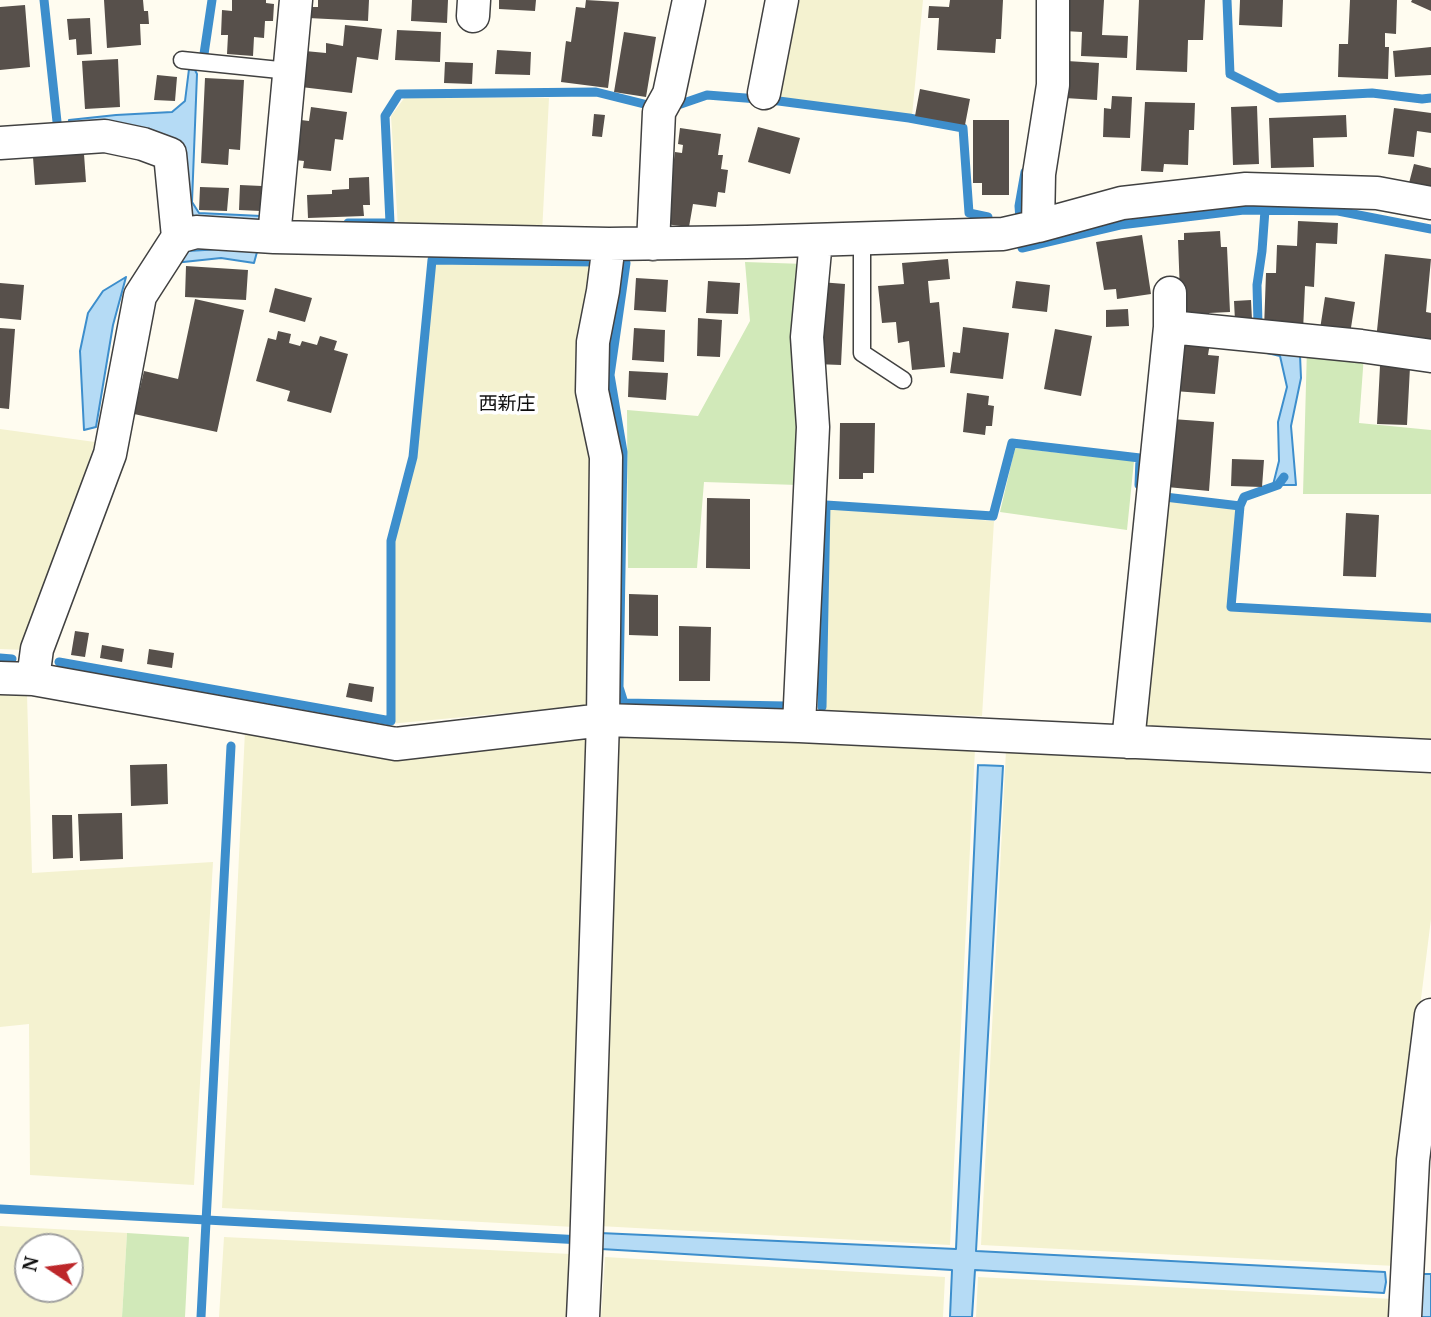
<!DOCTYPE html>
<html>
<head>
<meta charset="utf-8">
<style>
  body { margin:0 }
  #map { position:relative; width:1431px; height:1317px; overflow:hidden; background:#fffcf0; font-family:"PT Serif",serif }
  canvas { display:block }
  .north { position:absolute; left:14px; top:1233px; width:70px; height:70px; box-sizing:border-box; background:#fff; border:2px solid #9f9f9f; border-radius:50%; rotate:283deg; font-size:19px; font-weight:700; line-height:28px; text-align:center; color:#0e0e0e }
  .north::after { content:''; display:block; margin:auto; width:24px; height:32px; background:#bd272a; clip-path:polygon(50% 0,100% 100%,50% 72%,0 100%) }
</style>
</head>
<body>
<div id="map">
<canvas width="1431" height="1317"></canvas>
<div class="north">N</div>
</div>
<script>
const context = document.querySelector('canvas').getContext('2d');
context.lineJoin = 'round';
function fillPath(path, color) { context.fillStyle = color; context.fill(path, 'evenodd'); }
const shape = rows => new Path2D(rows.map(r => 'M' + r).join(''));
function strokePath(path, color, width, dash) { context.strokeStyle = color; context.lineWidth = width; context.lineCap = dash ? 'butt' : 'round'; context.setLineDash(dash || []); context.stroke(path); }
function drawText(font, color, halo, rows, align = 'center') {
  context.font = font + ' "PT Serif","Noto Sans JP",serif'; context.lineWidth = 7; context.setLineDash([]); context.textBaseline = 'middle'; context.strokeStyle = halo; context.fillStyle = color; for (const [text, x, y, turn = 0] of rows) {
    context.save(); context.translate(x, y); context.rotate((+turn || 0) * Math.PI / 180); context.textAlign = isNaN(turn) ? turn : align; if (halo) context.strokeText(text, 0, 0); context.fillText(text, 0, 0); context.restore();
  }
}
fillPath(shape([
  [793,0,923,0,912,116,771,98],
  [405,97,549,98,542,233,398,228,391,116],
  [429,257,597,259,592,705,389,724,389,542,411,457],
  [0,429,95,442,25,650,0,649],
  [1166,494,1242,504,1234,604,1431,613,1431,744,1141,727],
  [829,509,994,521,982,716,826,711],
  [0,693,27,694,32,873,213,862,194,1185,30,1175,29,1024,0,1027],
  [245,731,591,737,574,1227,222,1208],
  [612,735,975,749,950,1245,599,1226],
  [1006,750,1431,774,1431,919,1403,1142,1395,1266,981,1245],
  [0,1226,127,1233,122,1317,0,1317],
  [28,1247,70,1247,70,1289,28,1289],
  [224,1237,571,1254,568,1317,219,1317],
  [605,1257,945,1277,943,1317,601,1317],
  [978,1277,1393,1299,1392,1317,976,1317]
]), '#f4f2d0');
fillPath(shape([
  [745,262,805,264,798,485,704,482,697,568,628,568,627,410,698,416,750,321],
  [1307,347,1364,355,1359,423,1431,430,1431,494,1303,494],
  [1015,448,1134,461,1127,530,1000,512],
  [127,1233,189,1237,185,1317,122,1317]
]), '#d1e9b9');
const water = shape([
  [189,69,195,70,197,74,192,202,199,213,261,216,260,220,195,223,183,211,177,142,69,126,69,120,116,115,172,112,185,101,189,69],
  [221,249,257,252,254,263,221,258,174,263,188,251,221,249],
  [126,277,113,325,96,427,84,430,80,351,88,313,103,291,126,277],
  [1273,347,1300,355,1301,378,1291,426,1296,485,1273,485,1279,461,1278,422,1287,387,1280,356,1267,353,1273,347],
  [978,765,1003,766,976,1251,1385,1272,1386,1282,1384,1293,975,1270,972,1317,950,1317,952,1270,601,1249,600,1233,956,1249,978,765],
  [1423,1274,1431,1274,1431,1317,1420,1317,1423,1274]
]);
fillPath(water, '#b5dbf5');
strokePath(water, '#3d8ecc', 2);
strokePath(shape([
  [44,0,58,131],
  [1227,0,1230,74,1278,98,1372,93,1422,99,1431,98],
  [204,54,212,0],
  [675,106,707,95,771,100,909,118,963,128,969,213,988,217],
  [1025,172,1019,206,1022,248,1120,225,1244,210,1338,211,1431,229],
  [348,223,390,223,385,116,399,94,596,92,648,105],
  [626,263,610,375,623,452,619,687,624,703,786,706],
  [1258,324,1257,285,1262,251,1265,210],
  [1165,497,1240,506,1231,607,1431,618],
  [1240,506,1244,497,1278,485,1284,477],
  [0,658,12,659],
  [59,662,391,721,391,541,413,457,432,260,595,262],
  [822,707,826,505,993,516,1012,443,1140,458,1139,485],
  [0,1209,582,1240],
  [201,1317,231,746]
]), '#3d8ecc', 9);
fillPath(shape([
  [104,0,143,0,144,11,148,11,149,24,140,24,141,45,107,48],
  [232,0,266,0,266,3,274,4,273,21,265,21,264,38,254,37,253,56,227,54,228,35,221,35,222,10,232,11],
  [318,0,369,0,368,21,308,18,309,7,318,7],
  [412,0,448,0,447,23,411,21],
  [499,0,536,0,535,11,499,9],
  [586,0,619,2,608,88,561,82,566,41,571,42,576,7,585,8],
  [950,0,1003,0,1001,39,996,39,995,53,937,50,939,18,928,18,929,6,949,7],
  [1065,0,1104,0,1102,35,1128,36,1127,58,1081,56,1082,32,1064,31],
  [1139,0,1205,0,1203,40,1188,40,1187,72,1136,70],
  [1240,0,1283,0,1282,27,1239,25],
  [1350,0,1397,0,1396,34,1385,33,1385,47,1389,47,1388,79,1338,77,1339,44,1348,44],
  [1412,0,1431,0,1431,11,1411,2],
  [25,5,30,67,0,70,0,7],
  [90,18,92,54,77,55,76,39,69,40,67,19],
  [345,25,382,29,378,60,357,57,352,93,301,87,305,51,326,53,326,43,343,46],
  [397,30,441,32,440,62,395,60],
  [624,32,656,37,646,97,614,92],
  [1431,47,1431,75,1395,77,1393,51],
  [497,50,531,52,530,75,495,74],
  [118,59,120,107,85,109,82,61],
  [1067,61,1099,63,1097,100,1065,98],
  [445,62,473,63,472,84,444,83],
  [157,75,177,77,175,101,154,100],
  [205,78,244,80,240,150,229,149,228,165,201,163],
  [920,89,970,99,965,125,915,116],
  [1112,96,1132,97,1130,138,1103,137,1104,108,1111,109],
  [1145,102,1195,103,1194,130,1189,130,1188,165,1164,164,1163,172,1141,171],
  [1257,106,1259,164,1233,165,1231,107],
  [311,107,347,112,343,140,335,139,331,171,303,168,304,161,295,160,301,120,309,121],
  [1394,108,1431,113,1431,133,1417,131,1414,157,1388,154],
  [594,114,605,115,602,137,592,136],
  [1346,115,1347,137,1313,138,1314,167,1271,168,1269,118],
  [973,120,1009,120,1009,195,982,195,982,183,973,183],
  [758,127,800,138,790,174,748,162],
  [680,128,721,134,718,155,723,155,721,169,728,170,725,193,718,192,716,207,693,204,689,227,665,224,675,152,682,153,683,145,678,144],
  [84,154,86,182,35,185,33,157],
  [1414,164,1431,168,1431,189,1409,183],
  [369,177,370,205,363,205,364,216,308,218,307,195,332,194,332,190,349,189,349,178],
  [240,185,262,186,261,211,239,210],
  [200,187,229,188,227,211,199,210],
  [1298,221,1338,223,1337,244,1316,243,1314,287,1305,286,1303,331,1264,329,1266,273,1276,273,1277,245,1297,246],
  [1220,231,1221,247,1227,247,1230,312,1209,313,1209,319,1181,320,1178,240,1184,240,1184,233],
  [1142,235,1151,294,1117,299,1116,289,1104,290,1096,242],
  [1385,254,1431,259,1426,312,1431,313,1431,346,1376,340],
  [948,259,950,279,928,281,930,303,939,302,945,367,912,370,909,341,898,343,896,322,882,323,878,286,904,284,902,263],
  [186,266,248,270,246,300,185,297],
  [636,278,668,280,666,312,634,310],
  [708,281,740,283,738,314,706,313],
  [1016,281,1050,285,1047,312,1012,308],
  [820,282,845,284,841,365,815,364],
  [0,283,24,285,21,320,0,318],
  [275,288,312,298,305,322,269,312],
  [1325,297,1355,302,1350,334,1320,329],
  [195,299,244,310,217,432,134,414,144,371,178,379],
  [1251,300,1252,320,1235,321,1234,301],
  [1128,309,1129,326,1106,327,1106,310],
  [698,318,722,320,720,357,697,356],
  [963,327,1009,333,1003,379,950,373,953,352,960,353],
  [0,328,15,329,9,409,0,408],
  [634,328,665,330,664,362,632,360],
  [1055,329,1092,336,1081,396,1044,389],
  [278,331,291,334,289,343,300,346,302,341,317,345,320,336,337,341,334,350,348,354,331,413,287,401,290,391,256,381,268,338,276,340],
  [1179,340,1210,343,1208,355,1219,356,1215,394,1174,391],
  [1380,366,1410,367,1407,425,1377,424],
  [629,371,668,373,666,400,628,397],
  [967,393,989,396,988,405,994,406,992,426,986,426,985,435,963,432],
  [1172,419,1214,422,1209,491,1167,487],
  [840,423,875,423,874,473,863,473,863,479,839,479],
  [1232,459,1264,460,1262,487,1231,486],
  [707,498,750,499,750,569,706,568],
  [1346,513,1379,515,1376,577,1343,576],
  [629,594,658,595,658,636,629,635],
  [679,626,711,627,710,681,679,681],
  [75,631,89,633,85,657,71,655],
  [102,645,124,649,122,662,100,658],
  [149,649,174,653,172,668,147,664],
  [349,683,374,687,372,702,346,697],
  [167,764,168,804,131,806,130,765],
  [122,813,123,859,80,861,78,814],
  [52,815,72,815,73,858,53,859]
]), '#57504b');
const lane = shape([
  [182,60,289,71],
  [862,238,862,353,903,380]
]);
const street = shape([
  [473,16,474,0],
  [764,93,782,0],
  [0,143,105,136,143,144,170,154,178,237],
  [1038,226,1039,174,1053,85,1053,0],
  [274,237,609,244,747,242,1003,234,1038,226,1122,203,1246,189,1377,193,1431,203],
  [653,244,659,112,669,94,689,0],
  [1170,327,1361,346,1431,356],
  [0,678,33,679,396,744,603,720,799,726,1431,756],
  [33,679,37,649,110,454,140,296,178,237,196,232,274,237,296,0],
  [799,726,813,427,807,337,816,240],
  [1128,742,1170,327,1170,293],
  [583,1317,586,1253,603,720,606,457,592,391,593,342,603,291,609,244],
  [1405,1317,1413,1160,1431,1015]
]);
strokePath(lane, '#414141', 19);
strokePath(street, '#414141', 35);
strokePath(lane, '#fff', 16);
strokePath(street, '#fff', 32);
drawText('19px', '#0e0e0e', '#fff', [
  ["西新庄",507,405]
]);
</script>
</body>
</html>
